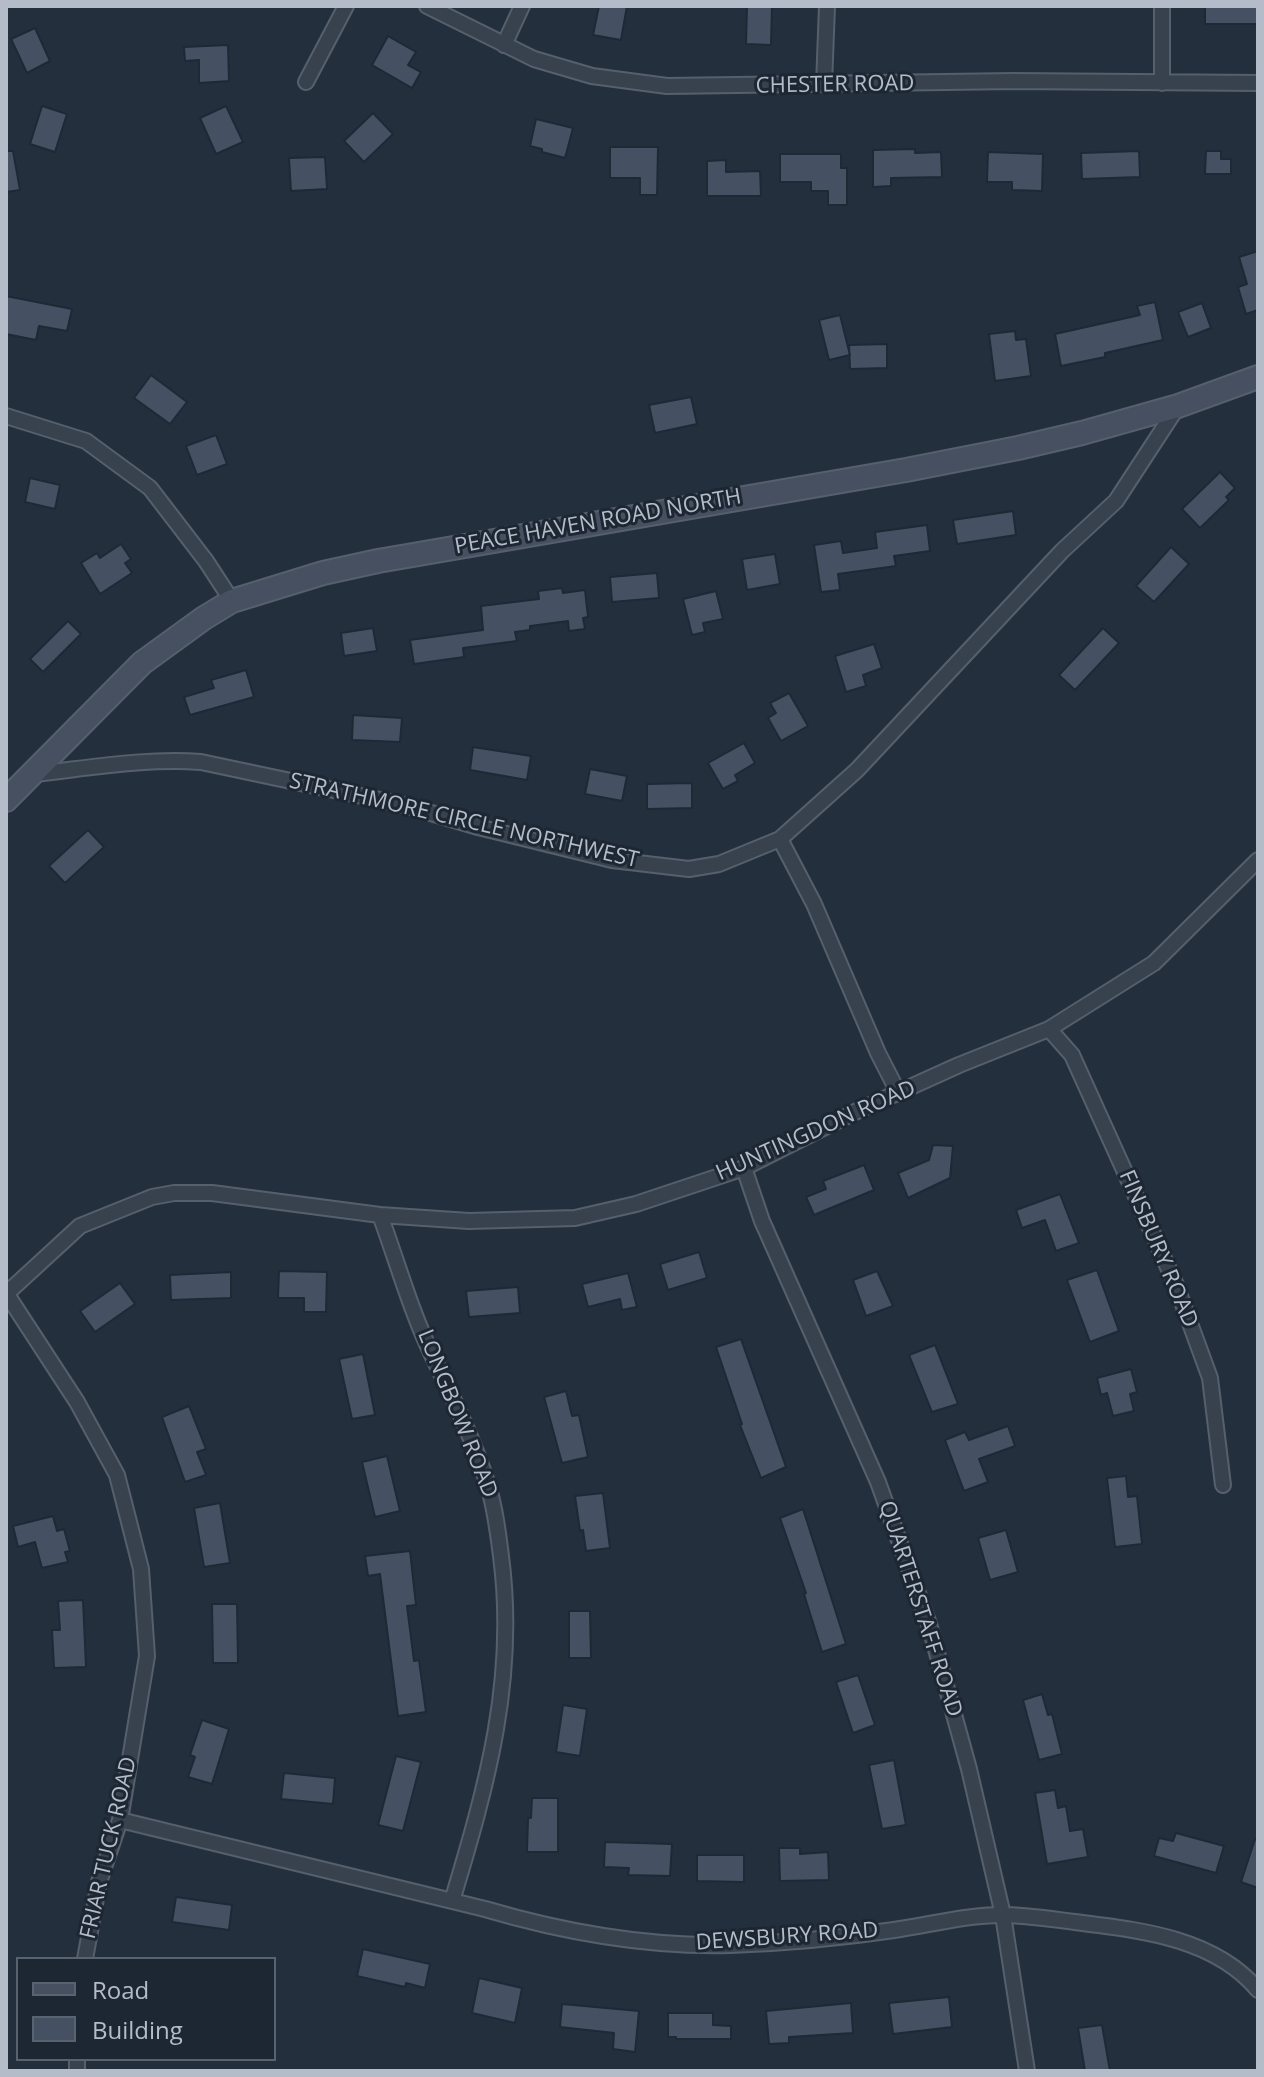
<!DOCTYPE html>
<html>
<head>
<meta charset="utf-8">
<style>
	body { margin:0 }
	#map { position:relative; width:1264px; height:2077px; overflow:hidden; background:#242f3e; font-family:"Open Sans",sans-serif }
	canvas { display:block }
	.frame { position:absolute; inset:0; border:8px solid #b4bcc9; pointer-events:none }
	.legend { position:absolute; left:16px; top:1957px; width:260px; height:104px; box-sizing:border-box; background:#1d2633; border:2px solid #59626f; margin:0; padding:10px 14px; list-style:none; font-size:24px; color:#b4bcc9 }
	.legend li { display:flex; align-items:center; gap:16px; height:40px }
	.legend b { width:40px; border:2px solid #59626f }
</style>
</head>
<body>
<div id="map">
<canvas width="1264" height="2077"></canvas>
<div class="frame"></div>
<ul class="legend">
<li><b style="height:10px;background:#465061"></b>Road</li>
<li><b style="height:22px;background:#455162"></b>Building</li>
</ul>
</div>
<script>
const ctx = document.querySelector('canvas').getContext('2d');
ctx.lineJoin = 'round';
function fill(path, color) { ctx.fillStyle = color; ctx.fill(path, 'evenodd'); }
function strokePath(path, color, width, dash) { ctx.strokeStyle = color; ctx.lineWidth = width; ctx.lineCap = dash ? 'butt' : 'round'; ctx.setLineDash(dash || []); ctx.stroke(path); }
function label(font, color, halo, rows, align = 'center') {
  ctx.font = font + ' "Open Sans",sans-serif'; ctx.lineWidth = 6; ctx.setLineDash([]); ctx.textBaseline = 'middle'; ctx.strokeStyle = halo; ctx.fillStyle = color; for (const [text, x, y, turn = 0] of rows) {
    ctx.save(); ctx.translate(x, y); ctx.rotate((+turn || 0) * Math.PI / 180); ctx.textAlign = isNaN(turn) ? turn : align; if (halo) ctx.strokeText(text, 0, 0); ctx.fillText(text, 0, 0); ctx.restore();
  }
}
const building = new Path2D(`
	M599 6H627L621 40 593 35Z
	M747 6H772L771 45 746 44Z
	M1205 6H1258V24H1205Z
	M35 28 50 61 27 73 11 39Z
	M388 36 416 52 408 65 421 72 412 88 372 65Z
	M228 45 229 81 199 83V60L185 61 184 47Z
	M42 106 67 114 55 152 30 144Z
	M226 106 243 142 216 154 200 118Z
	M373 113 393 134 364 162 344 141Z
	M536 119 573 128 565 158 542 152V149L530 146Z
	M610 147H658L657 195H640V178H610Z
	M915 149V153L941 152 942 177 891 178V186L873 187V150Z
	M6 151H13L20 190 6 192Z
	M1139 151 1140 177 1082 179 1081 153Z
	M1206 151H1221V159H1231V174H1205Z
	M988 152 1043 154 1042 191 1012 190V182H987Z
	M780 154H841V168H847V205H828V191H811V182H780Z
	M325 157 327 189 291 191 289 158Z
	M726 160V172L760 171 761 196H707V161Z
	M1258 251V310L1246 314 1238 287 1247 284 1239 257Z
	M6 296 72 309 67 331 39 326 36 340 6 334Z
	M1155 302 1163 340 1105 353V357L1061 366 1055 334 1140 315 1137 306Z
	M1202 303 1211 328 1188 337 1178 312Z
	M840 315 850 355 829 360 819 320Z
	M1015 331 1016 340 1026 339 1031 376 995 381 989 334Z
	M887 344V368L850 369 849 345Z
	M151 375 187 402 170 424 134 398Z
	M691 397 697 424 655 433 649 405Z
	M216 435 227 464 197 475 186 446Z
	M1220 472 1235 488 1226 497 1229 500 1200 528 1182 509Z
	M30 478 60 485 55 509 25 502Z
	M1013 511 1016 535 957 544 953 520Z
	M927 525 930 551 894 556 896 566 838 574 840 590 821 592 814 545 841 541 843 553 877 548 875 532Z
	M121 544 131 559 125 563 132 573 100 594 81 563 97 553 100 558Z
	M1171 547 1189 564 1154 602 1136 586Z
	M775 554 780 584 747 590 742 559Z
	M657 573 659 598 612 602 610 577Z
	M562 588 563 593 585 590 588 617 583 618 585 629 569 631 568 621 530 626V630L515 632 517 641 463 648 464 657 414 664 410 640 483 630 481 606 539 599 538 591Z
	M716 591 723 619 703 623 705 632 692 635 683 599Z
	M68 621 81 634 43 672 30 659Z
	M373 628 377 651 344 656 341 633Z
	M1103 628 1119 643 1075 690 1059 675Z
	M874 644 882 668 863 675 866 686 846 692 835 656Z
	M246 670 254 697 190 715 184 697 214 688 211 680Z
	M789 693 808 726 781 741 768 718 776 713 770 703Z
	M353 715 402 718 400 742 352 740Z
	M744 743 755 763 735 775 738 781 723 789 708 763Z
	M473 747 531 756 527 780 470 770Z
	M590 769 627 776 622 801 585 794Z
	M692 783V808L647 809V784Z
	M88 830 104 847 65 883 49 866Z
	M933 1145 953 1146 950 1178 908 1198 898 1173 929 1160Z
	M864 1165 874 1190 814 1215 806 1197 826 1189 823 1181Z
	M1060 1194 1079 1243 1056 1251 1045 1220 1022 1228 1016 1210Z
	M699 1252 707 1278 668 1290 660 1264Z
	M1097 1270 1119 1331 1090 1342 1067 1280Z
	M279 1271 327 1272 326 1312H304V1298H278Z
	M877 1271 893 1306 866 1316 853 1280Z
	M231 1272V1298L171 1300 170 1275Z
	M628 1273 637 1307 622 1310 620 1299 588 1307 582 1284Z
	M120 1283 135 1304 95 1332 80 1311Z
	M518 1287 520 1313 469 1317 466 1291Z
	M741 1339 786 1467 761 1478 740 1425 742 1424 716 1347Z
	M935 1345 958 1404 932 1412 909 1355Z
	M363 1354 375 1415 352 1419 339 1359Z
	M1131 1369 1137 1392 1130 1394 1134 1411 1113 1416 1107 1393 1101 1395 1097 1378Z
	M566 1391 572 1416 579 1415 588 1457 562 1463 544 1397Z
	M189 1406 206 1449 197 1452 206 1475 185 1482 162 1417Z
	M1008 1426 1015 1446 979 1459 988 1482 964 1491 945 1440 965 1432 969 1440Z
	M387 1456 400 1511 375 1517 362 1462Z
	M1126 1476 1128 1497 1137 1496 1142 1544 1115 1547 1107 1478Z
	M603 1493 610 1548 586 1551 583 1530 580 1531 575 1496Z
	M220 1503 230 1563 204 1567 194 1508Z
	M803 1509 846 1644 822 1652 804 1594 806 1593 780 1518Z
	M53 1516 57 1531 64 1529 70 1551 65 1552 68 1562 42 1568 35 1542 18 1547 13 1526Z
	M1006 1530 1018 1572 990 1580 978 1538Z
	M410 1551 416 1605 407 1606 414 1661 419 1660 426 1712 398 1716 380 1574 368 1576 365 1556Z
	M83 1600 86 1667 54 1668 52 1630H60L58 1601Z
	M212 1604H237L238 1663H213Z
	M569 1611H590L591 1658H569Z
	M858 1675 875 1725 853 1733 836 1682Z
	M1042 1694 1048 1715 1052 1714 1062 1754 1039 1760 1023 1700Z
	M563 1705 587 1709 580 1756 556 1752Z
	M202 1720 229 1729 212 1784 188 1777 195 1757 190 1755Z
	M396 1756 421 1762 403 1831 378 1825Z
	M894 1760 906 1825 882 1829 869 1765Z
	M284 1773 335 1778 333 1804 281 1799Z
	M1055 1790 1058 1808 1066 1806 1070 1831 1083 1829 1088 1857 1047 1864 1035 1793Z
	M532 1798H558V1852H527L528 1818H531Z
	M1176 1833 1224 1846 1216 1873 1154 1856 1159 1838 1173 1841Z
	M1255 1839 1258 1840V1888L1241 1882Z
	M605 1842 672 1844 670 1876 628 1875 629 1868 604 1867Z
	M779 1848H800V1854L828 1852 829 1880 780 1881Z
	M697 1855H744V1882L697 1881Z
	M176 1897 232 1905 229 1930 172 1922Z
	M363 1949 430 1964 425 1988 406 1983 405 1987 357 1976Z
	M479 1978 522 1988 515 2023 472 2013Z
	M949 1997 952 2027 893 2034 889 2003Z
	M851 2003 853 2033 789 2037V2043L769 2044 766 2011Z
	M562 2004 639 2011 635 2052 613 2049 614 2033 560 2027Z
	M668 2013H713V2025L731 2026V2039H676V2037H668Z
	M1102 2025 1110 2071H1085L1078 2028Z`);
const minor = new Path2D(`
	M427 6 534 59 592 76 667 86 1014 81 1258 83
	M1162 6V83
	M504 45 522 6
	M306 82 346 6
	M824 85 827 6
	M6 416 86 441 150 488 206 561 232 601
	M34 774C90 768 145 758 201 762L404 805 478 827 612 860 689 869 719 864 780 839 857 770 1062 551 1116 501 1178 406
	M780 839 814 904 878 1053 899 1094
	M1049 1029 1072 1055 1176 1285 1210 1378 1223 1485
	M744 1168 762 1221 878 1482 929 1624 969 1769 1003 1915 1027 2071
	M380 1215C397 1261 411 1312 433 1357 453 1398 474 1441 488 1485 495 1508 498 1532 501 1556 517 1679 487 1785 452 1901
	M6 1293 77 1402 117 1475 141 1569 147 1656 120 1820 99 1882 85 1959
	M6 1294 80 1226 152 1197 174 1193H212L380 1215 469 1221 575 1218 636 1204 744 1168 855 1112 959 1065 1049 1029 1154 963 1258 860
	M120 1820 485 1909C563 1932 648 1947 730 1945 784 1943 840 1938 894 1930 929 1925 966 1915 1002 1915 1026 1915 1050 1919 1075 1922 1138 1930 1214 1937 1258 1990
	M77 2071V2059`);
const secondary = new Path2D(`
	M6 800 142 663 204 618 232 601 323 573 378 561 906 470 1018 448 1082 433 1178 406 1258 377`);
const streetNames = [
	["CHESTER ROAD",835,85,-1],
	["PEACE HAVEN ROAD NORTH",598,522,-10],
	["STRATHMORE CIRCLE NORTHWEST",464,821,13],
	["HUNTINGDON ROAD",816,1131,-24],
	["FINSBURY ROAD",1158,1249,67],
	["LONGBOW ROAD",457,1414,68],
	["QUARTERSTAFF ROAD",920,1609,72],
	["FRIAR TUCK ROAD",109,1848,-77],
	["DEWSBURY ROAD",787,1937,-4]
];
fill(building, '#455162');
strokePath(building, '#1f2835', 2);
strokePath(minor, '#565f6c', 18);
strokePath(secondary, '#565f6c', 26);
strokePath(minor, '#38414e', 14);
strokePath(secondary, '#465061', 22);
label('22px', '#b4bcc9', '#1d2633', streetNames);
</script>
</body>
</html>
